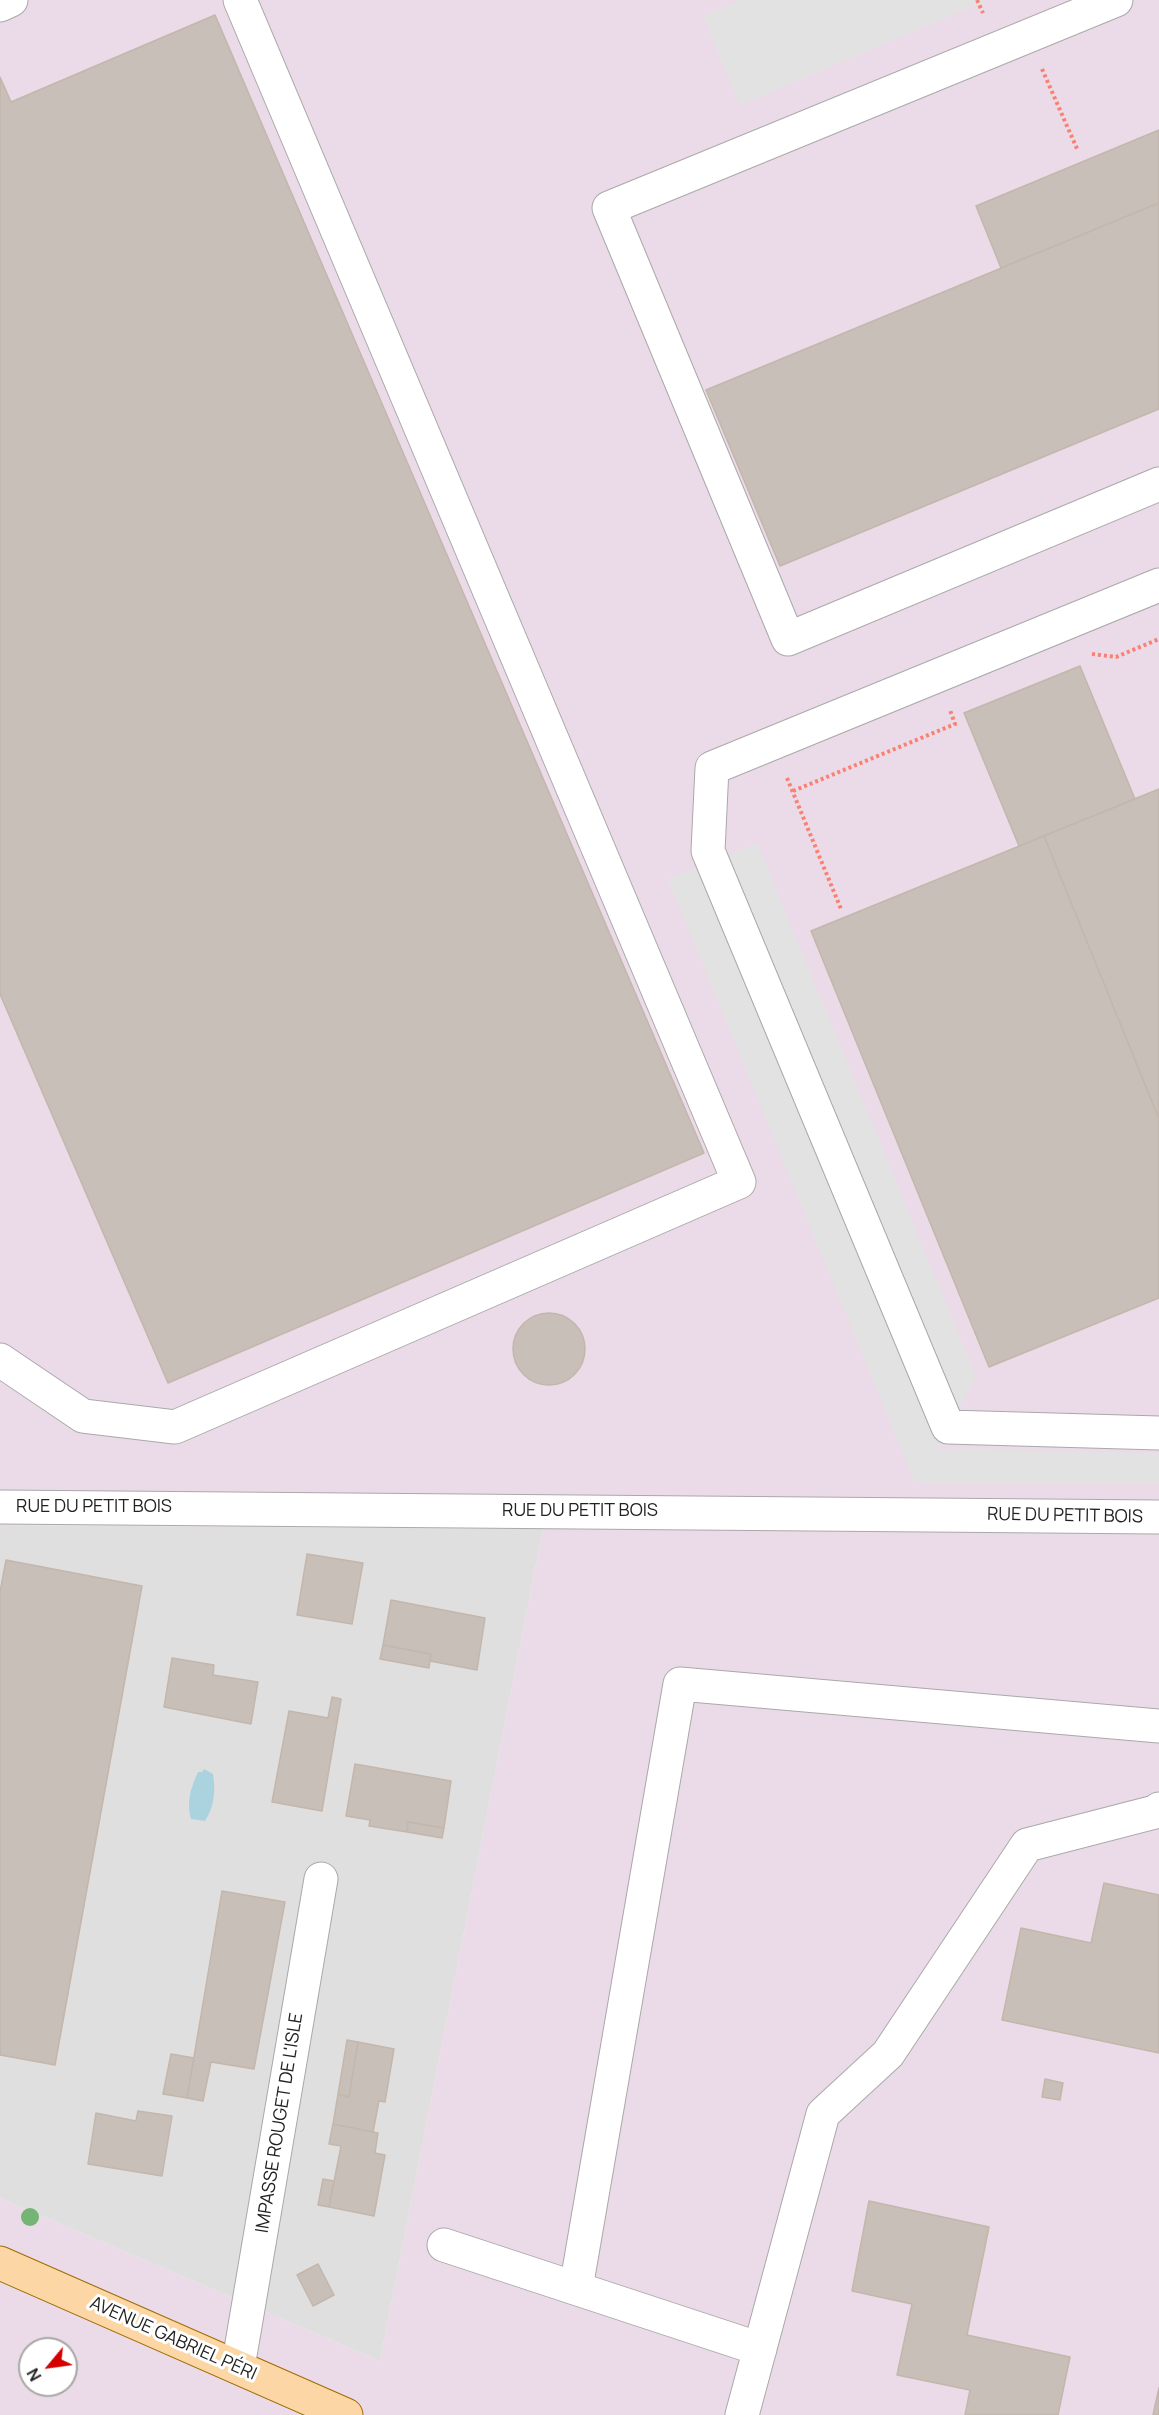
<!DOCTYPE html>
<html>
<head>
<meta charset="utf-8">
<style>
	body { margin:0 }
	#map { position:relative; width:1159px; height:2415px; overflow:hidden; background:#f2efe9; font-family:Manrope,sans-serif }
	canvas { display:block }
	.north { position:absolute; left:18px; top:2337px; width:60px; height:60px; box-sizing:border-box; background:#fff; border:2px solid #a7a7a7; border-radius:50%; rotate:241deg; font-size:16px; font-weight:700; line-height:24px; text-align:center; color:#222 }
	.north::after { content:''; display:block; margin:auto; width:21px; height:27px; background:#d40000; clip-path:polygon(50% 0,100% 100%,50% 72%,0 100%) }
</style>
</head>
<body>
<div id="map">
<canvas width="1159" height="2415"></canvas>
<div class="north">N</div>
</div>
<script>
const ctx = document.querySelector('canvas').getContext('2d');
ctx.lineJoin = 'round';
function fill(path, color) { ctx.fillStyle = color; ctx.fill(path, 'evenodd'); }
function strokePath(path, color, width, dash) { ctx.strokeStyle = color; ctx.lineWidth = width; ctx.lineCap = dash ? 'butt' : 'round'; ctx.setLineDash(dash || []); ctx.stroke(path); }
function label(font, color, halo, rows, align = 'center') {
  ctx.font = font + ' Manrope,sans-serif'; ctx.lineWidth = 6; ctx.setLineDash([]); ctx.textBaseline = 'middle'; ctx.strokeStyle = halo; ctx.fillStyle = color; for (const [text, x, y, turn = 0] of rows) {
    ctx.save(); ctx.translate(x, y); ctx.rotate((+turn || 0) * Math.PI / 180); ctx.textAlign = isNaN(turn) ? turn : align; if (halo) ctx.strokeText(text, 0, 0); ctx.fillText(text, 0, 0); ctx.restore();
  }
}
const residential = new Path2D(`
	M0 1525 543 1529 380 2361 0 2198Z`);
const industrial = new Path2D(`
	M0 0H1159V2415H0V2198L380 2361 543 1529 0 1525ZM30 2349H66V2385H30Z`);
const parking = new Path2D(`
	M741 0H988L740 105 703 16Z
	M757 843 976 1377 938 1449 1159 1453V1483H915L668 879Z`);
const water = new Path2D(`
	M204 1769 213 1774C216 1791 214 1807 205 1821L191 1819C186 1802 191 1787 198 1772H202Z`);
const building = new Path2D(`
	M215 15 704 1153 168 1383 0 994V77L11 102Z
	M1159 130V203L1001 268 976 206Z
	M1159 203V409L780 566 706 390Z
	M1080 666 1135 799 1019 846 964 713Z
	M1159 789V1119L1044 836Z
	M1044 836 1159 1119V1298L989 1367 811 931Z
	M513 1349a36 36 0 1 1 72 0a36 36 0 1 1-72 0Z
	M307 1554 363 1563 352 1624 297 1615Z
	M6 1560 142 1586 55 2065 0 2055V1592Z
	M391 1600 485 1618 477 1670 430 1661 431 1654 383 1645Z
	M383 1645 431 1654 429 1668 380 1659Z
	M172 1658 214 1665 213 1675 258 1682 251 1724 164 1707Z
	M332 1697 341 1699 322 1811 272 1802 289 1711 328 1718Z
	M355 1764 451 1781 444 1828 408 1822 407 1832 369 1826 370 1820 346 1816Z
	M408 1822 444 1828 442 1838 407 1832Z
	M1104 1883 1159 1895V2053L1002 2020 1021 1928 1091 1943Z
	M222 1891 285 1902 254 2069 211 2062 203 2101 187 2098Z
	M347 2040 358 2042 349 2097 338 2094Z
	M358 2042 394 2049 385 2102 379 2101 373 2132 333 2124 338 2094 349 2097Z
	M171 2054 194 2058 187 2098 163 2094Z
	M1045 2079 1063 2083 1060 2100 1042 2097Z
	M138 2111 172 2116 162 2176 88 2164 96 2113 136 2121Z
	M333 2124 378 2133 375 2153 385 2155 374 2216 329 2207 341 2146 329 2144Z
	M323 2179 334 2181 329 2207 318 2205Z
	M869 2201 989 2227 967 2335 1070 2357 1058 2415H965L970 2390 897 2375 912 2304 852 2291Z
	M318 2264 334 2295 313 2306 297 2275Z
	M1159 2388V2415H1153Z`);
const path = new Path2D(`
	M977 0 983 13
	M1042 69 1078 151
	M1092 654 1116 657 1159 639
	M787 778 841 909
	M793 791 955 724 950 710`);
const minor = new Path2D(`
	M1116 0 609 208 788 639 1159 484
	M0 5 11 0
	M1159 585 712 768 708 851 948 1427 1159 1433
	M0 1360 83 1416 175 1427 739 1182 240 0
	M0 1507 1159 1517
	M444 2245 760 2349
	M576 2288 680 1684 1159 1726
	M238 2367 321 1879
	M742 2415 823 2114 888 2054 1027 1845 1155 1812 1159 1809`);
const major = new Path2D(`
	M0 2263 346 2415`);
const trees = [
	[30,2217]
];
const streetNames = [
	["RUE DU PETIT BOIS",94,1507],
	["RUE DU PETIT BOIS",580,1511],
	["RUE DU PETIT BOIS",1065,1516,1],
	["IMPASSE ROUGET DE L'ISLE",280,2123,-81],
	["AVENUE GABRIEL PÉRI",173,2339,24]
];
fill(residential, '#e0dfdf');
fill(industrial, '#ebdbe8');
fill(parking, '#e2e2e2');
fill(water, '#aad3df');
fill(building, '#c7bfb8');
strokePath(building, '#c4b6ab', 1.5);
strokePath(minor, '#a9a9a9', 35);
strokePath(major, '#a06b00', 35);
strokePath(path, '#fa8072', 4, [3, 3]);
strokePath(minor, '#fff', 33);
strokePath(major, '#fcd6a4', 33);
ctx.fillStyle = '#74b475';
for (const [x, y] of trees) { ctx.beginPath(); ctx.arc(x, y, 9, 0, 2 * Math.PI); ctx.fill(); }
label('18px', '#222', '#fff', streetNames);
</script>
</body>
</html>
